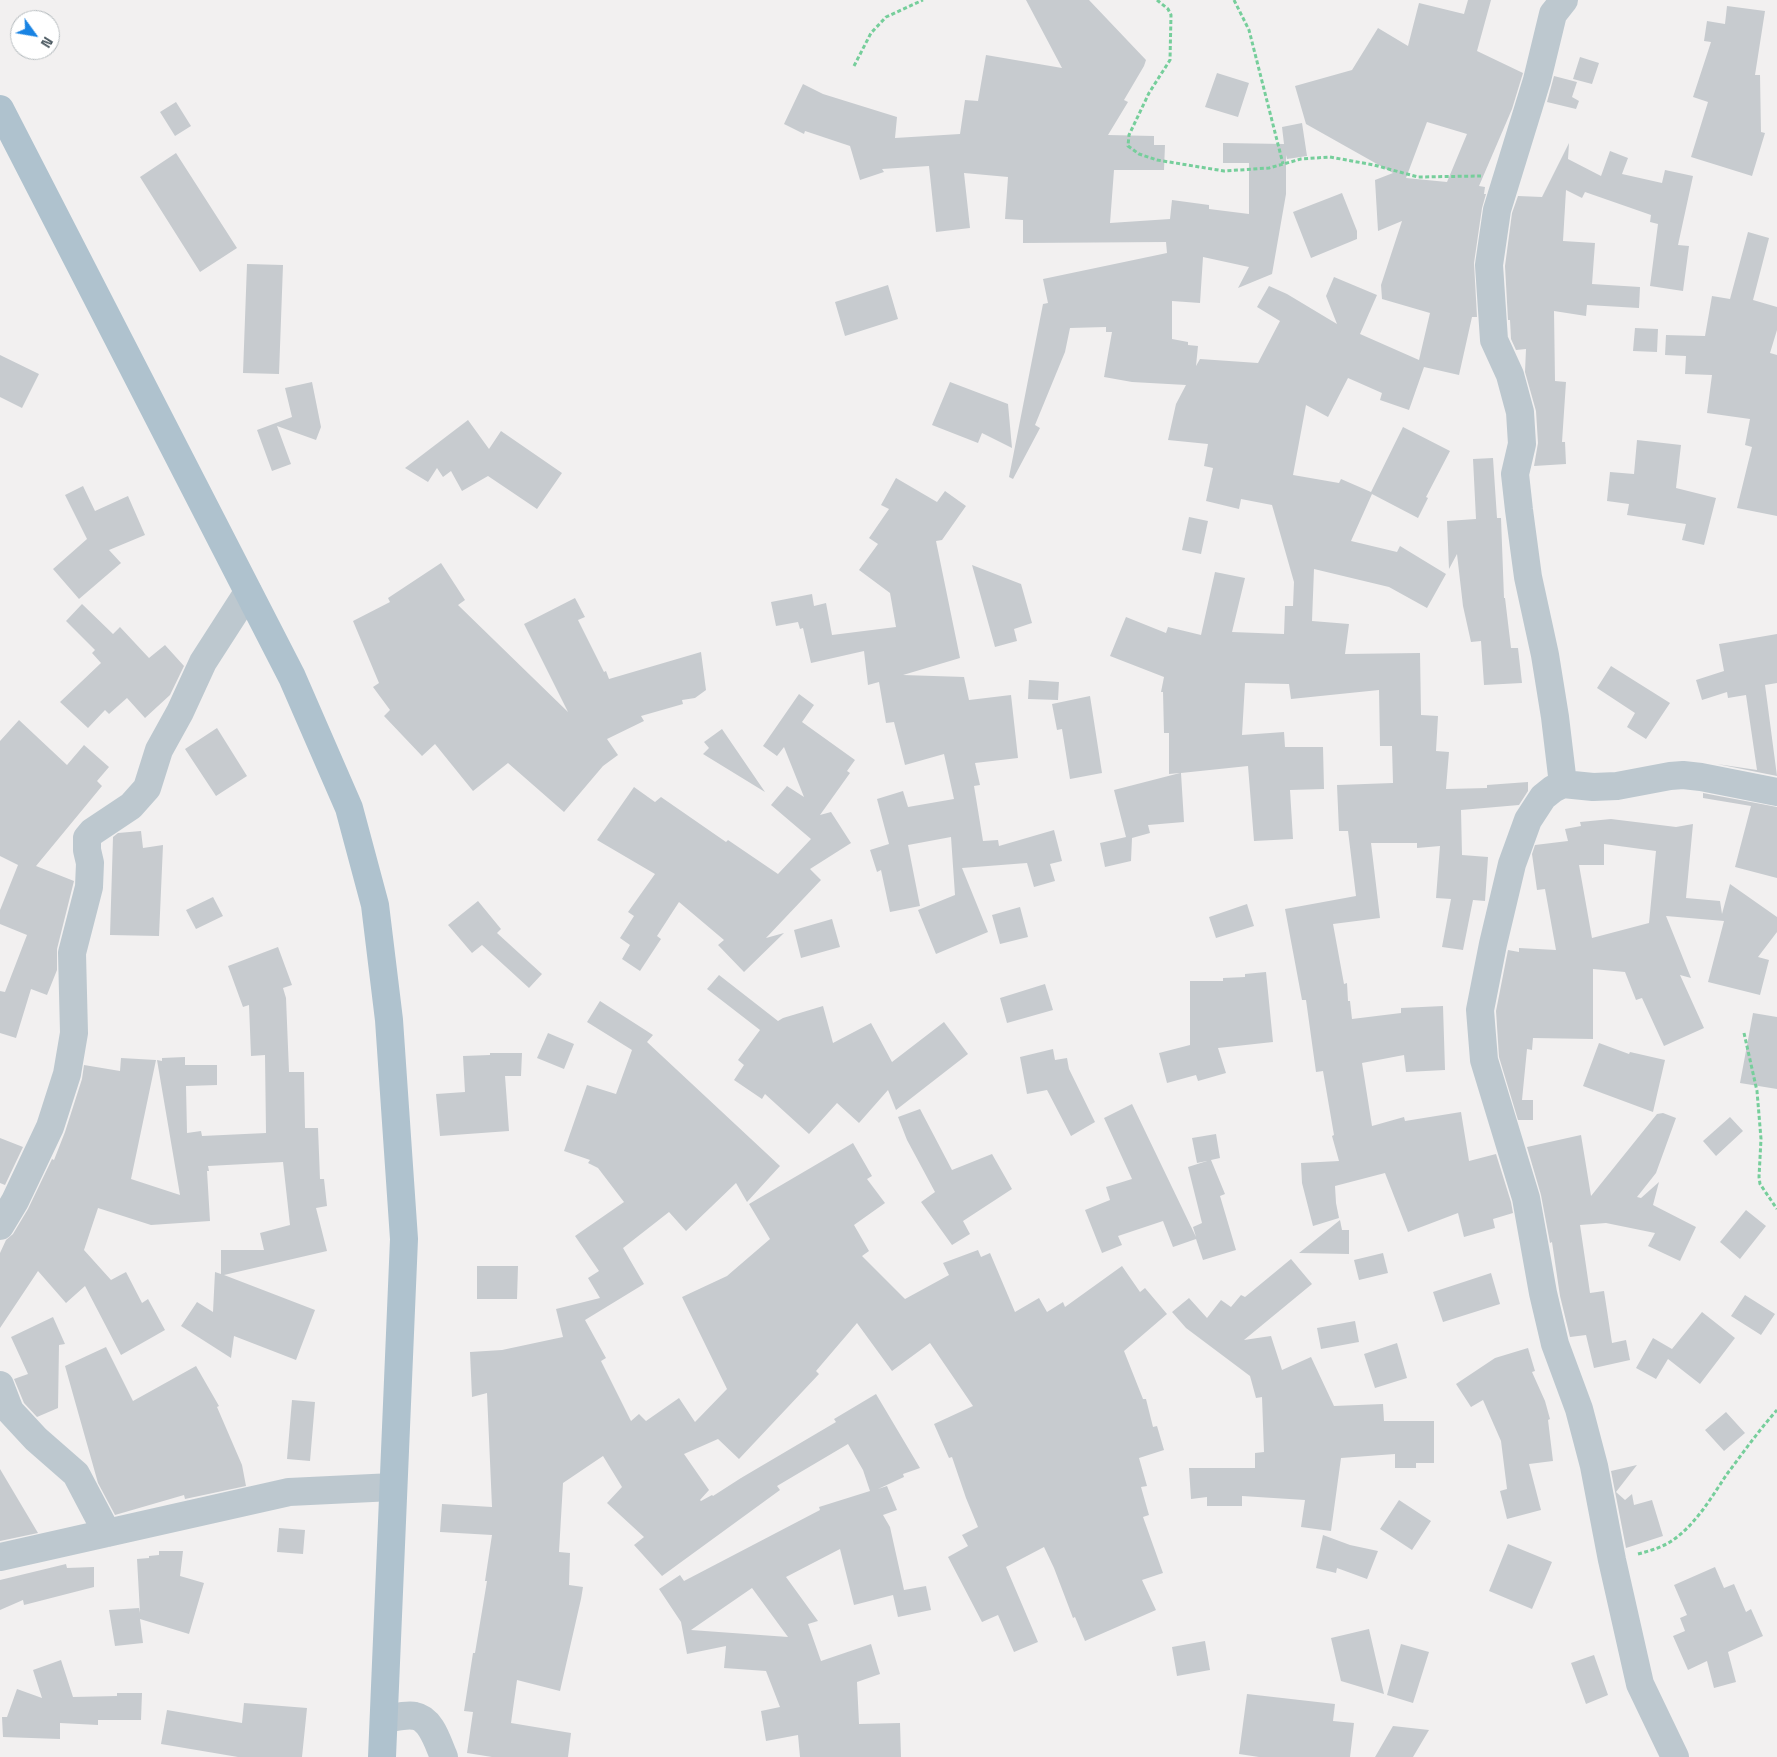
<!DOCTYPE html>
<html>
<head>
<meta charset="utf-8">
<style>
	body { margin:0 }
	#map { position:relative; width:1777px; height:1757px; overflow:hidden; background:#f2f0f0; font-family:"Space Grotesk",sans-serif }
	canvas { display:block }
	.north { position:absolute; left:10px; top:10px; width:50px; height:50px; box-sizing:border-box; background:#fff; border:1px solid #b5bbbe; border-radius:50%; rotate:122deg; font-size:14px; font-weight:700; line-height:20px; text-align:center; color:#47555d }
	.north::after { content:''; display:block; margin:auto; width:18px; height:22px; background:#1883e3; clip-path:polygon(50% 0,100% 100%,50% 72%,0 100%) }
</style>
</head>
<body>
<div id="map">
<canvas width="1777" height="1757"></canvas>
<div class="north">N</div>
</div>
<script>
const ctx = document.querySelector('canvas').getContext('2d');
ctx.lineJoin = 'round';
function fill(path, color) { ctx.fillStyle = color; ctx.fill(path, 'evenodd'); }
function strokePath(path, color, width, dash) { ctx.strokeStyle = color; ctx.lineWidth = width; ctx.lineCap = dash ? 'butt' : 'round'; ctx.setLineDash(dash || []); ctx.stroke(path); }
const building = new Path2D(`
	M1026 0H1089L1146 60 1144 66 1124 100 1128 102 1108 135 1154 136V145H1165L1164 170H1114L1110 223 1170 219 1172 200 1209 205V209L1249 214V163H1223V143L1284 144 1282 127 1302 123 1307 156 1287 159 1286 155V194L1272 274 1238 288 1249 267 1203 257 1200 303 1172 301V339L1188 342V345L1198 346 1196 366 1200 359 1258 363 1280 321 1257 307 1269 286 1287 294 1337 324 1326 296 1334 277 1377 295 1360 334 1419 360 1430 313 1382 299 1381 285 1402 221 1378 231 1375 180 1393 173 1306 124 1295 86 1352 70 1378 28 1408 46 1419 3 1464 14 1468 0H1491L1477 51 1523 73 1512 109 1479 186 1485 187 1484 194H1486L1482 208 1474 263 1477 317H1472L1459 375 1424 367 1409 410 1380 400 1382 393 1348 378 1328 417 1306 405 1293 475 1339 483 1341 479 1371 492 1403 427 1450 451 1426 497 1428 498 1418 518 1372 494 1351 541 1397 552 1400 546 1446 574 1427 608 1389 587 1314 569 1312 621 1349 624 1345 654 1420 653 1421 715 1438 716 1436 751 1449 752 1446 789 1487 788V785L1528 782V791L1519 805 1461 810 1462 855 1488 857 1485 901 1473 900 1463 950 1442 947 1451 899 1436 898 1440 846 1417 848V843H1371L1380 918 1333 924 1344 984 1347 983 1348 1001H1350L1352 1019 1401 1013V1008L1443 1006 1445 1070 1406 1072 1404 1055 1362 1063 1372 1126 1404 1117 1405 1121 1461 1112 1469 1161 1496 1154 1511 1202 1513 1213 1493 1219 1495 1228 1464 1237 1458 1213 1408 1232 1385 1173 1335 1186 1336 1203 1339 1218 1313 1226 1302 1183 1301 1163 1339 1161 1332 1136 1334 1135 1323 1071 1316 1072 1306 1000H1302L1285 909 1356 896 1348 831H1339L1337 785 1393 783 1392 746H1380L1379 690 1291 699 1289 684 1245 683 1242 735 1284 732 1285 747H1323L1324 789 1290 790 1293 839 1254 841 1248 766 1181 773 1184 822 1148 825 1150 833 1132 838 1131 861 1105 867 1100 843 1126 837 1114 790 1180 773 1169 774V733H1164L1163 692H1161L1164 677 1110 656 1126 617 1166 633 1168 627 1201 635 1215 572 1245 578 1232 632 1284 634 1285 606H1293L1294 582 1272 505 1241 499 1239 509 1206 501 1213 468 1204 466 1208 444 1168 440 1176 404 1186 385 1132 382 1104 377 1112 332H1106V327L1070 328 1065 352 1035 425 1040 428 1013 479 1009 477 1043 304 1048 303 1043 279 1167 253 1166 242 1023 243V220L1005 219 1008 177 964 173 970 228 936 232 929 166 882 169 884 172 860 180 850 146 805 131 804 134 784 124 803 84 823 94 897 117 895 138 960 134 965 100 978 101 986 55 1062 68ZM1427 122 1467 134 1447 182 1406 178Z
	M1727 6 1765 11 1755 75H1760L1761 132 1765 133 1752 176 1691 157 1708 102 1693 97 1711 42 1704 41 1707 21 1725 24Z
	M1580 57 1599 63 1592 84 1573 79Z
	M1217 73 1249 83 1238 117 1205 107Z
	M1554 76 1577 82 1572 97 1579 101 1576 109 1547 102Z
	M176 102 191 126 175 136 160 112Z
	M1569 143 1568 159 1601 176 1610 151 1628 158 1622 174 1662 183 1665 170 1693 176 1678 245 1689 246 1683 291 1650 286 1658 224 1650 222 1651 215 1585 192 1582 198 1566 190 1563 241 1595 243 1592 284 1640 287 1639 308 1587 305 1586 316 1554 311 1555 381 1566 382 1562 442H1565L1566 464 1534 466 1538 443 1536 411 1525 372 1526 349 1516 350 1511 339 1510 320H1508L1505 266 1512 213 1518 196 1542 197Z
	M176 153 237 248 200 272 140 177Z
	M1342 193 1357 231V239L1311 258 1293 212Z
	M1748 232 1769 238 1753 300 1777 307V330L1770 353 1777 355V516L1737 508 1752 447 1745 445 1750 419 1707 413 1712 375 1685 374 1686 356 1665 355 1666 335 1705 336 1712 296 1730 299Z
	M247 264 283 265 279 374 243 373Z
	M888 285 898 319 845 336 835 302Z
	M1635 328 1658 329 1657 352 1633 351Z
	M0 355 39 374 22 408 0 397Z
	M312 382 321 427 316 440 277 426 291 464 272 471 257 430 292 417 285 388Z
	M950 382 1008 404 1012 448 982 433 978 443 932 425Z
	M468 420 489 449 501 431 562 473 537 509 488 476 462 491 451 471 443 477 437 468 428 482 405 468Z
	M1637 440 1681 445 1676 488 1716 498 1704 545 1682 540 1686 524 1627 515 1629 504 1607 501 1610 472 1634 474Z
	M1493 458 1497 518H1501L1504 598H1505L1511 648H1518L1522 683 1484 685 1481 641 1471 642 1463 606 1457 554 1449 569 1447 521 1476 519 1473 459Z
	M896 478 937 502 945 491 966 506 942 540 936 541 960 658 903 675 964 677 969 700 1011 695 1018 758 975 763 980 785 974 786 983 841 998 840 999 846 1054 830 1062 861 1050 864 1055 881 1034 887 1027 863 962 868 988 932 936 954 918 910 955 895 951 837 908 845 920 906 890 912 881 870 877 872 870 850 889 844 877 799 903 791 908 807 954 799 944 754 905 765 894 722 886 723 879 682 868 685 864 651 811 663 803 628 800 629 798 622 776 626 771 602 812 594 814 606 826 603 832 635 896 627 890 593 859 570 878 544 869 538 889 509 881 505Z
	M83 486 95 511 128 496 145 535 109 550 121 563 79 599 53 569 87 539 65 495Z
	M1189 517 1208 521 1201 554 1182 550Z
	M441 563 465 600 458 605 568 712 524 624 575 598 585 617 578 620 604 672 606 671 609 679 701 652 706 690 695 698 682 700 683 704 641 716 644 721 607 739 618 755 603 766 564 812 508 763 473 791 435 744 422 756 384 716 390 710 373 687 379 683 353 621 390 602 388 598Z
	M972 565 1021 584 1032 623 1014 629 1017 641 995 647Z
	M82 604 113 634 120 627 149 658 165 645 184 666 170 695 145 718 127 698 109 714 105 710 88 728 60 702 101 663 92 653 95 650 66 621Z
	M1777 634V683L1765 685 1777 776 1717 764 1757 770 1746 695 1728 698 1727 692 1702 700 1696 680 1724 671 1719 644Z
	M1611 666 1670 703 1646 739 1627 727 1635 713 1597 688Z
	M1029 680 1059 682 1058 700 1028 699Z
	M799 694 814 705 802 722 855 760 847 771 850 773 820 815 831 812 851 843 810 869 821 880 766 938 784 933 744 972 718 945 724 940 679 902 657 936 661 939 640 971 622 959 630 945 620 938 634 916 628 912 655 874 597 840 634 787 655 802 661 797 726 842 728 840 778 874 811 839 771 805 787 786 804 797 784 747 777 756 763 746Z
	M1090 696 1102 773 1070 779 1062 729 1057 730 1052 704Z
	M19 720 67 765 84 745 109 767 97 781 102 786 36 866 74 881 57 949V970L47 995 31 989 16 1038 0 1033V991L5 992 27 935 0 924V910L18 865 0 856V741Z
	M217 728 247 776 216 796 185 749Z
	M722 729 765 792 703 754 709 748 704 742Z
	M1703 793 1777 807V878L1735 867 1751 806 1703 798Z
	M1611 819 1676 827 1693 824 1686 898 1720 901 1722 914 1730 884 1777 917V932L1758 957 1769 960 1760 995 1708 982 1724 921 1666 916 1691 978 1680 975 1704 1028 1664 1046 1642 998 1636 1000 1625 972 1593 969V1039L1533 1038 1532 1050 1527 1049 1522 1100H1533V1120H1518L1499 1057 1496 1011 1508 950 1519 952V948L1556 950 1545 889 1537 890 1532 854 1535 845 1568 841 1565 829 1581 826 1580 822ZM1604 844 1656 851 1649 923 1592 938 1579 865H1604Z
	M141 831 143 848 163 845 159 936 110 935 113 837 118 833Z
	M213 897 223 916 196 929 186 910Z
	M478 901 501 929 497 933 542 974 529 988 482 945 472 953 448 925Z
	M1247 904 1254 926 1216 938 1209 917Z
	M1020 907 1028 937 1000 944 992 915Z
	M832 919 840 947 801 958 794 930Z
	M278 947 292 985 283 988 286 998 289 1072H304L305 1128H318L320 1179H324L327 1206 316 1208 327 1251 224 1275 315 1310 296 1360 234 1336 231 1358 181 1326 197 1302 213 1312 215 1272 221 1274V1250H264L260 1233 290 1225 283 1162 208 1166 209 1171H207L210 1221 151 1225 98 1208 84 1250 111 1280 126 1272 142 1303 148 1299 165 1330 121 1355 85 1286 66 1303 38 1271 0 1328V1253L6 1240 13 1234 28 1209 52 1159 54 1160 65 1132 82 1079 84 1065 120 1071 121 1058 156 1060 131 1179 180 1195 157 1060 162 1061V1058L185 1057V1065H217V1085L186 1086 187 1133 201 1131 202 1136 266 1133 265 1055 251 1056 249 1005 243 1007 228 966Z
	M1266 972 1273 1042 1218 1048 1226 1073 1198 1081 1196 1075 1167 1083 1159 1053 1190 1045V981H1223V978L1245 977V974Z
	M719 975 778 1021 783 1018 823 1006 833 1043 871 1023 892 1062 944 1022 968 1054 896 1110 888 1090 859 1123 837 1103 809 1134 765 1094 762 1099 734 1080 744 1065 738 1060 760 1030 707 989Z
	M1045 984 1053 1010 1007 1023 1000 998Z
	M600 1001 653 1035 647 1042 780 1166 747 1202 736 1183 686 1231 669 1212 623 1248 644 1284 585 1320 606 1358 601 1361 631 1421 639 1414 646 1421 679 1398 695 1422 727 1389 682 1297 727 1276 770 1239 749 1204 853 1143 872 1176 867 1179 885 1203 854 1225 869 1251 862 1256 905 1299 949 1275 943 1263 978 1250 981 1257 990 1253 1015 1312 1039 1298 1047 1312 1063 1302 1065 1307 1122 1266 1140 1292 1145 1288 1167 1314 1124 1351 1143 1399H1146L1153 1427 1157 1426 1164 1450 1139 1458 1147 1486 1141 1487 1149 1515 1143 1517 1163 1573 1142 1580 1156 1610 1085 1641 1075 1617 1073 1618 1054 1568 1044 1547 1006 1567 1038 1642 1014 1652 998 1615 982 1622 948 1557 968 1546 962 1535 978 1527 966 1498 952 1457 949 1458 934 1424 973 1406 930 1343 892 1371 857 1323 816 1371 819 1374 739 1459 718 1439 684 1454 709 1490 700 1500 701 1501 712 1495 713 1496 741 1478 836 1422 834 1419 876 1394 920 1468 903 1474 904 1477 878 1489 887 1486 897 1510 883 1515 890 1527 904 1590 926 1586 931 1610 898 1617 893 1595 854 1605 840 1549 786 1577 818 1621 808 1624 821 1661 871 1644 880 1674 857 1682 859 1724 900 1723 901 1757H800L798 1735 766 1741 761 1711 780 1707 766 1671 724 1668 726 1646 687 1654 681 1622 659 1589 680 1575 684 1581 820 1510 819 1507 870 1491 863 1470 848 1444 777 1486 780 1490 662 1576 634 1545 644 1537 607 1503 622 1487 603 1456 563 1483 559 1552 570 1553 569 1585 583 1587 581 1599 560 1691 517 1680 511 1723 571 1733 568 1757H492L467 1753 473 1712 464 1711 473 1653H475L487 1581H485L492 1535 440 1532 442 1504 492 1507 487 1393 472 1397 470 1352 502 1350 563 1337 556 1309 600 1298 588 1278 599 1271 575 1236 624 1202 598 1168 588 1163 590 1160 564 1151 587 1085 616 1094 632 1050 587 1022ZM752 1588 788 1637 691 1630Z
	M1753 1013 1777 1017V1089L1740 1083Z
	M548 1033 574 1044 564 1069 537 1058Z
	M1599 1043 1629 1054 1630 1052 1665 1060 1653 1112 1583 1086Z
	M1053 1049 1055 1060 1067 1058 1069 1069 1095 1122 1071 1136 1047 1090 1027 1094 1020 1057Z
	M490 1053H522L521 1076H505L509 1131 440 1136 436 1094 465 1092 463 1056 490 1055Z
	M1132 1104 1196 1237 1193 1227 1202 1223 1188 1167 1207 1161 1197 1163 1192 1138 1216 1134 1220 1158 1211 1160 1225 1194 1220 1196 1236 1250 1203 1260 1196 1239 1173 1247 1163 1221 1118 1236 1122 1245 1102 1253 1085 1210 1110 1200 1106 1187 1132 1179 1104 1118Z
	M920 1109 952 1170 992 1154 1012 1189 963 1221 970 1234 952 1245 921 1202 935 1192 907 1140 898 1117Z
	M1663 1113 1676 1118 1656 1173 1637 1197 1641 1198 1659 1182 1653 1205 1696 1227 1680 1261 1648 1246 1655 1233 1606 1223 1580 1225 1590 1293 1604 1291 1612 1343 1626 1340 1630 1360 1594 1368 1586 1335 1570 1337 1560 1296 1552 1242 1550 1243 1541 1195 1527 1147 1581 1135 1591 1196 1657 1114Z
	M1730 1117 1743 1131 1716 1156 1703 1141Z
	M0 1138 23 1147 5 1185 0 1183Z
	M1746 1210 1766 1226 1740 1259 1720 1242Z
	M1340 1220 1342 1230H1349V1254L1299 1253Z
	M1383 1253 1388 1273 1359 1280 1354 1260Z
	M1291 1259 1312 1284 1244 1340 1271 1336 1282 1370 1311 1357 1334 1406 1383 1404 1384 1421H1434V1463H1416V1468H1395V1454L1341 1458 1331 1531 1301 1527 1305 1500 1242 1496V1506H1207V1497L1191 1499 1189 1468H1255V1453L1264 1452 1262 1397 1256 1398 1250 1376 1186 1328 1172 1312 1189 1298 1207 1318 1221 1300 1231 1307 1241 1295 1245 1297Z
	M477 1266H518L517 1299H477Z
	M1491 1273 1500 1304 1443 1322 1433 1292Z
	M1745 1295 1775 1314 1761 1335 1731 1316Z
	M1702 1312 1735 1338 1700 1384 1668 1359 1656 1379 1636 1368 1653 1338 1672 1349Z
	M53 1317 65 1344 59 1345 58 1408 37 1417 24 1403 14 1379 28 1374 11 1337Z
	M1355 1321 1359 1342 1321 1349 1317 1328Z
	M1397 1343 1407 1378 1375 1388 1364 1354Z
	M106 1347 133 1401 196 1366 219 1406 217 1407 242 1465 246 1486 185 1499 184 1495 115 1515 98 1483 65 1366Z
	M1528 1348 1535 1371 1532 1372 1545 1401 1550 1419 1548 1420 1553 1461 1529 1464 1541 1510 1507 1519 1500 1491 1507 1489 1501 1441 1483 1400 1471 1407 1456 1384 1495 1358Z
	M292 1400 315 1402 310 1461 287 1459Z
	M1726 1412 1745 1433 1724 1451 1705 1430Z
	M1637 1465 1616 1492 1625 1500 1632 1494 1634 1505 1652 1500 1663 1536 1626 1548 1611 1471Z
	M0 1469 38 1533 0 1541Z
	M1399 1500 1431 1521 1412 1550 1380 1529Z
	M279 1528 305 1530 303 1554 277 1552Z
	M1323 1535 1350 1545 1378 1551 1367 1579 1337 1568 1336 1573 1316 1568Z
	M1508 1544 1552 1562 1532 1609 1489 1591Z
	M159 1551H183L180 1576 204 1583 189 1634 140 1619 143 1643 115 1646 109 1610 139 1608 140 1613 137 1559 149 1558V1556L159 1555Z
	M66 1564 67 1568 94 1567V1587L24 1605 23 1600 0 1610V1580Z
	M1715 1567 1724 1588 1734 1584 1746 1612 1751 1609 1763 1636 1728 1652 1736 1682 1714 1688 1707 1661 1688 1670 1673 1636 1685 1631 1680 1618 1687 1615 1674 1585Z
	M1369 1629 1384 1694 1341 1681 1331 1638Z
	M1205 1641 1210 1670 1177 1676 1172 1647Z
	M1401 1644 1429 1652 1413 1703 1387 1695Z
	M1594 1655 1608 1695 1586 1704 1571 1663Z
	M61 1660 73 1697 117 1696V1693H142L141 1720H98V1725L60 1723V1739L3 1737 2 1717H7L17 1689 42 1698 33 1670Z
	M1247 1694 1335 1704 1333 1721 1354 1723 1350 1757H1259L1239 1754Z
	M244 1703 307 1708 302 1757H238L161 1744 167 1710 242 1723Z
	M1393 1726 1429 1730 1413 1757H1375Z`);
const path = new Path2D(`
	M1157 0 1168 9 1171 15 1170 60 1149 93 1129 135 1128 146 1139 154 1157 160 1224 171 1269 168 1301 159 1330 157 1374 165 1418 177 1481 176
	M1234 0 1249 30 1283 164
	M854 66 871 33 886 17 923 0
	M1744 1033 1757 1091 1761 1139 1759 1177 1760 1184 1777 1209
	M1638 1554C1649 1551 1660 1548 1670 1542 1695 1526 1711 1498 1727 1474 1743 1453 1759 1430 1777 1410`);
const minor = new Path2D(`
	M1563 784 1555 717 1545 655 1528 577 1519 510 1515 474 1522 444 1520 412 1510 375 1494 340 1489 265 1497 210 1537 80 1553 14 1564 0
	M0 1226 15 1201 50 1127 67 1074 74 1033 72 953 89 887 90 863 87 850V838L92 832 131 806 147 788 159 750 180 712 203 662 248 592
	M0 1385 10 1411 36 1439 76 1474 107 1533
	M0 1557 289 1492 393 1487
	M384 1719C393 1718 406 1714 415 1716 432 1719 438 1744 444 1757
	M1675 1757 1640 1684 1612 1560 1594 1466 1579 1409 1555 1344 1543 1293 1526 1198 1484 1060 1480 1010 1493 944 1512 864 1528 820 1543 797 1553 789 1563 784 1593 787 1617 786 1670 776 1683 775 1701 777 1777 792`);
const major = new Path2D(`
	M0 109 292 677 349 808 375 905 389 1020 404 1239 382 1757`);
fill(building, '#c7cbcf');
strokePath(path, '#76ce9b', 3, [4, 2.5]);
strokePath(minor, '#bdc8cf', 28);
strokePath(major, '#afc2ce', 28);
</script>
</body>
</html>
